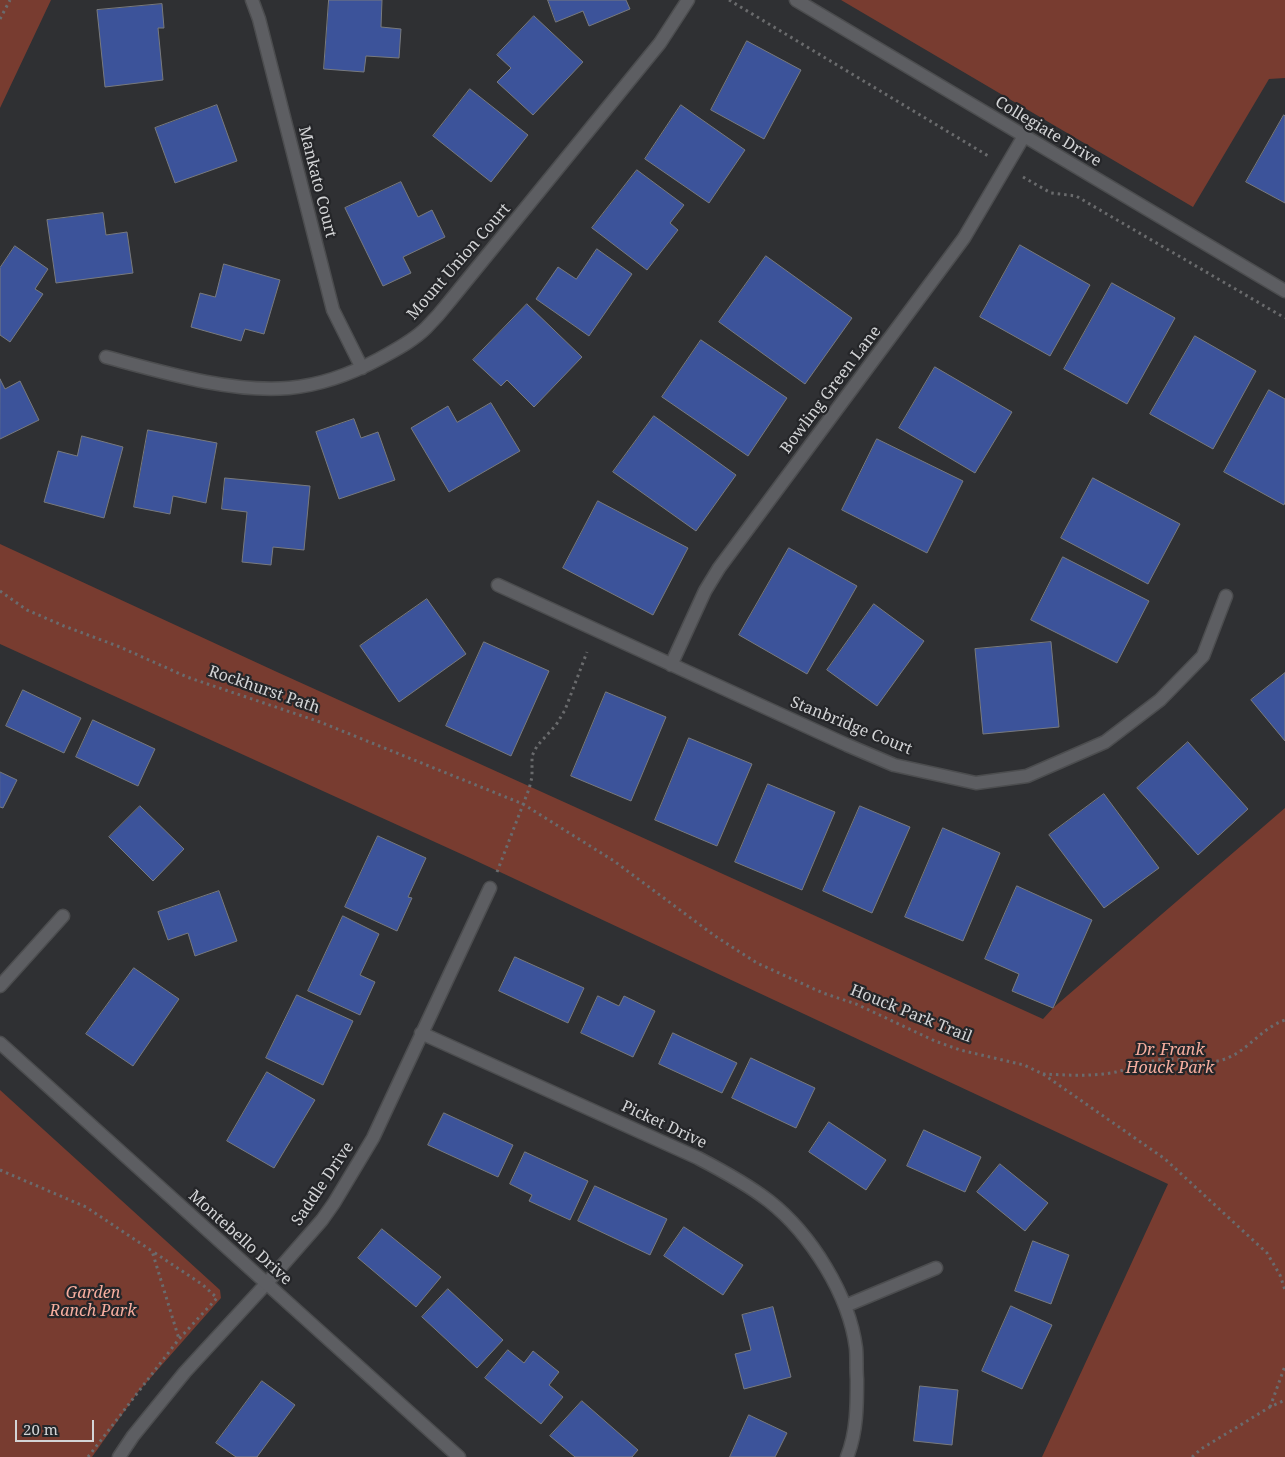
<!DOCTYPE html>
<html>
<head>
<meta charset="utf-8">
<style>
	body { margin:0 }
	#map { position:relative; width:1285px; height:1457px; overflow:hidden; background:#2f3033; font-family:"Noto Serif",serif }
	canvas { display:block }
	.scale { position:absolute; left:15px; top:1420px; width:79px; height:22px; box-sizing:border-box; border:2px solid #d3d4d6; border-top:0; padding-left:6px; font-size:15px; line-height:18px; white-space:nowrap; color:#d3d4d6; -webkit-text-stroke:4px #252629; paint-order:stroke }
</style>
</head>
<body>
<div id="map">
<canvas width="1285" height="1457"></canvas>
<div class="scale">20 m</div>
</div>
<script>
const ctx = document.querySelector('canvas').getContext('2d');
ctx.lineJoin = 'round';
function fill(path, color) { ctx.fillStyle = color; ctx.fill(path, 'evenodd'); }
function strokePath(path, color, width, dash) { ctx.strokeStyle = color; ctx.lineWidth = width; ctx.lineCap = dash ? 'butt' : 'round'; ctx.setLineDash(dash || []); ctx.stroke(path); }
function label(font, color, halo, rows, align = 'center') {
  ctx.font = font + ' "Noto Serif",serif'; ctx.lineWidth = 4.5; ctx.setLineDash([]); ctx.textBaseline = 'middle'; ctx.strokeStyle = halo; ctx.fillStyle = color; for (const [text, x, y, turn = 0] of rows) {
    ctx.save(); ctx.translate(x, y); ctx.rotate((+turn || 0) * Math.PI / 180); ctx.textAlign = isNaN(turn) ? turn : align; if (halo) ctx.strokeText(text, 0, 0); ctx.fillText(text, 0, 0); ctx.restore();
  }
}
const green = new Path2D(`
	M0 0H51L0 108Z
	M841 0H1285V78L1269 79 1193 207Z
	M0 544 277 672 1043 1019 1053 1008 1285 808V1457H1042L1168 1184 470 858 0 644Z
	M0 1090 220 1290 221 1298 138 1392 92 1457H0Z`);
const building = new Path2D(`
	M329 0H382L381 27 401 29 399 58 366 56 364 72 324 69Z
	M548 0H626L630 9 589 26 583 11 556 22Z
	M162 4 164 28H158L163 80 105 87 97 10Z
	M534 16 583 62 533 115 497 82 511 68 497 55Z
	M747 41 801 70 764 139 711 110Z
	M470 89 528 135 491 182 433 136Z
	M217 105 237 161 175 183 155 128Z
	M681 105 745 150 709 203 645 159Z
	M1284 115 1285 116V203L1246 182Z
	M637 170 684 205 670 223 678 230 647 270 592 228Z
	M401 182 418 217 432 210 445 237 403 257 411 273 383 286 345 208Z
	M103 213 106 235 127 232 133 273 56 283 47 220Z
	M1020 245 1090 285 1050 356 980 317Z
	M15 246 48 269 35 289 43 294 10 342 0 335V268Z
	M597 249 632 274 589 336 536 299 558 267 576 279Z
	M766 256 852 318 805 384 719 322Z
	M224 264 280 280 264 334 245 329 241 341 191 327 200 293 215 297Z
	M1112 283 1175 318 1127 404 1064 369Z
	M527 304 582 357 534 407 507 380 501 386 473 360Z
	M1195 336 1256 371 1213 449 1150 414Z
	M701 340 787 398 748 456 662 397Z
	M935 367 1012 412 975 473 899 428Z
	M0 379 5 389 20 381 39 420 0 439Z
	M1269 390 1285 399V502L1284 505 1224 472Z
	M491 403 520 451 449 492 411 428 448 406 457 422Z
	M654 416 736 475 696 531 613 472Z
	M354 419 361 438 378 432 395 480 339 499 316 432Z
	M148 430 217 443 206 503 173 496 170 514 134 507Z
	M82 436 123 447 104 518 44 502 58 451 77 456Z
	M877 439 963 481 927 553 842 510Z
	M225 478 310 486 304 550 273 547 271 565 242 562 247 512 222 509Z
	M1093 478 1180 524 1148 584 1061 538Z
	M598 501 688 548 653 615 563 568Z
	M789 548 857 586 807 674 739 635Z
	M1063 557 1149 601 1117 663 1031 620Z
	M427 599 466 654 399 702 360 646Z
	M874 604 924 641 877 706 827 670Z
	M484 642 549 671 511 756 446 726Z
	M1051 642 1059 727 983 734 975 649Z
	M1285 673V741L1251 700Z
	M23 690 81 718 64 753 6 726Z
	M606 692 666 717 631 801 571 776Z
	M93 720 155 749 138 786 76 757Z
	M689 738 752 764 717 846 655 820Z
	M1188 742 1248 809 1198 855 1137 788Z
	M0 772 17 780 3 808 0 807Z
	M768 784 835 812 802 890 735 862Z
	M1104 794 1159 868 1104 908 1049 835Z
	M140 806 184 849 153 881 109 837Z
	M860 806 910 827 872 913 823 891Z
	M943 828 1000 853 963 941 905 917Z
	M378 836 426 858 408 897 412 898 397 931 345 907Z
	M1017 886 1092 920 1053 1008 1012 991 1019 974 985 959Z
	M219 891 237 941 195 956 188 933 168 940 158 912Z
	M343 916 379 934 360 975 375 982 360 1015 308 991Z
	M515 957 584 988 568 1023 499 991Z
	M134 968 179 999 133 1066 86 1034Z
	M297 995 353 1021 323 1085 266 1058Z
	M598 996 619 1006 624 996 655 1011 633 1057 581 1033Z
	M673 1033 737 1063 722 1093 659 1064Z
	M751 1058 815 1088 796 1128 732 1098Z
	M267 1072 315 1100 274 1168 227 1141Z
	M444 1113 513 1145 498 1177 428 1145Z
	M829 1122 886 1160 866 1190 809 1152Z
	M924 1130 981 1157 965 1192 907 1166Z
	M525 1152 588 1181 570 1220 529 1201 532 1195 510 1184Z
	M1000 1164 1048 1203 1025 1231 977 1192Z
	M595 1186 667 1219 650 1255 578 1221Z
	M684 1227 743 1265 723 1295 664 1256Z
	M382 1229 441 1277 416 1307 358 1258Z
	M1033 1241 1069 1255 1051 1304 1015 1291Z
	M448 1289 503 1340 477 1368 422 1317Z
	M1011 1306 1052 1325 1022 1389 982 1371Z
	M773 1307 791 1377 744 1389 735 1354 751 1350 742 1315Z
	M508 1350 524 1363 533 1351 559 1372 549 1385 563 1397 541 1424 485 1378Z
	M262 1381 295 1405 257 1457H236L216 1443Z
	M920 1386 958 1390 952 1445 914 1441Z
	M582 1401 638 1450 632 1457H575L550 1436Z
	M749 1415 787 1433 775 1457H730Z`);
const path = new Path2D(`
	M729 0 990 157
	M0 19 10 0
	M1023 177 1051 193 1076 196 1285 318
	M0 591 27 610 64 626 120 647 187 677 320 722 523 804 614 861 715 936 757 963 823 993 856 1004 935 1041 960 1050 1024 1065 1043 1074 1165 1159 1267 1253 1280 1275 1285 1290
	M497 872 529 789 532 777V756L537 746 556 725 565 710 587 652
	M1043 1074C1067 1075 1092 1077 1116 1072 1130 1069 1150 1060 1164 1059 1184 1058 1206 1066 1225 1059 1248 1051 1261 1028 1285 1020
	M0 1170 86 1207 152 1251 179 1339
	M1270 1407 1285 1366
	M88 1457 179 1339 217 1298 203 1285 152 1251
	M1192 1457 1201 1449 1270 1407 1285 1400`);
const minor = new Path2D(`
	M252 0 259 19 333 310 362 368
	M796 0 1285 291
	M106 357C162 372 231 393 289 388 321 385 351 374 379 359 395 350 413 341 426 328 434 320 442 311 449 302L660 43 688 0
	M498 585 847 745 894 765 976 783 1027 776 1105 742 1160 700 1203 656 1226 596
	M671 665 705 591 719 568 964 238 1024 136
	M0 986 63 916
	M421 1033 698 1158C723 1171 747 1184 769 1201 811 1234 849 1295 856 1348 857 1358 856 1369 857 1379 857 1405 857 1432 847 1457
	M845 1306 936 1268
	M119 1457 133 1436 185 1372 266 1284 322 1220 334 1203 373 1138 490 888`);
const tertiary = new Path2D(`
	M0 1043 459 1457`);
const streetNames = [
	["Collegiate Drive",1048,132,31],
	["Mankato Court",317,182,76],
	["Mount Union Court",459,262,-49],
	["Bowling Green Lane",831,390,-53],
	["Rockhurst Path",264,690,19],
	["Stanbridge Court",851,726,22],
	["Houck Park Trail",911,1014,22],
	["Picket Drive",664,1125,25],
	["Saddle Drive",323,1184,-56],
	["Montebello Drive",240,1238,42]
];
const parkNames = [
	["Dr. Frank",1170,1050],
	["Houck Park",1170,1068],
	["Garden",93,1293],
	["Ranch Park",93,1311]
];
fill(green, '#783c30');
fill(building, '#3c539a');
strokePath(building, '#787a7e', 1);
strokePath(minor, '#4c4d4f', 15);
strokePath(tertiary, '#4c4d4f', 15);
strokePath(path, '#6a6b6d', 3, [2.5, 4]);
strokePath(minor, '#5d5e62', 12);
strokePath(tertiary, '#5d5e62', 12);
label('16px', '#d3d4d6', '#252629', streetNames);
label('italic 16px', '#f7ae9f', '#252629', parkNames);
</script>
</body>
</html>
